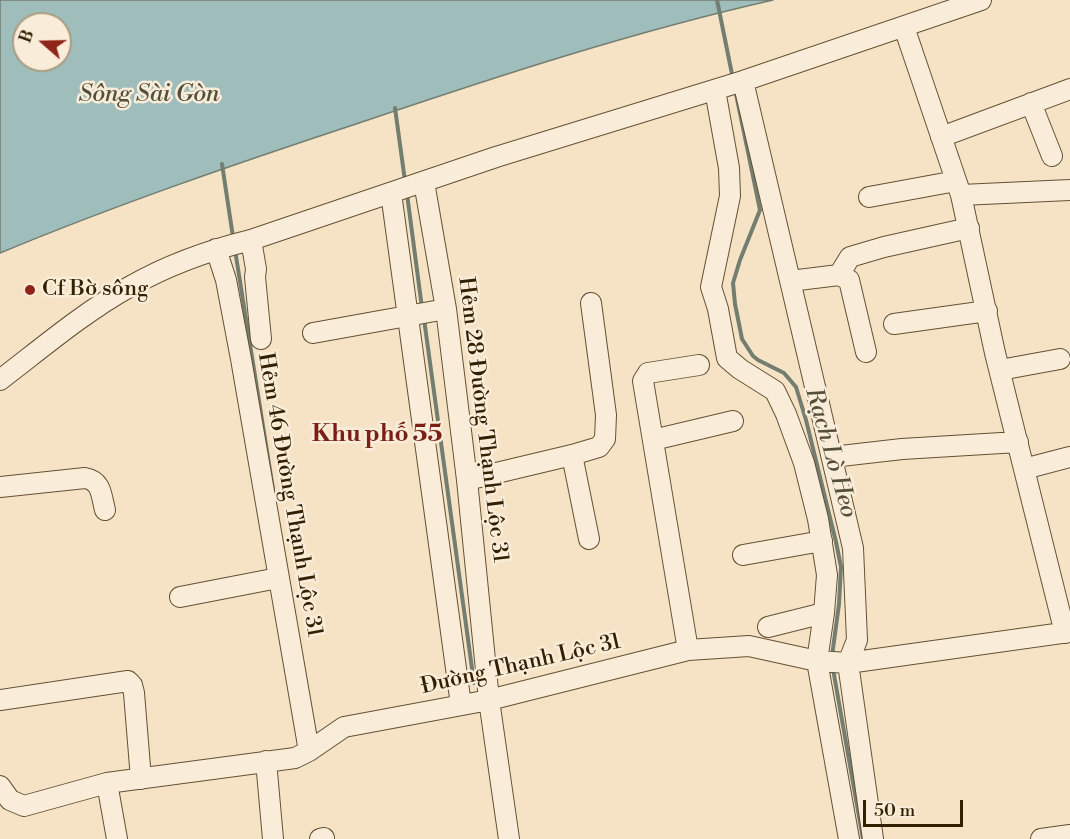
<!DOCTYPE html>
<html>
<head>
<meta charset="utf-8">
<style>
	body { margin:0 }
	#map { position:relative; width:1070px; height:839px; overflow:hidden; background:#f6e3c5; font-family:"Libre Bodoni",serif }
	canvas { display:block }
	.north { position:absolute; left:12px; top:12px; width:60px; height:60px; box-sizing:border-box; background:#f9edd9; border:2px solid #aa9b83; border-radius:50%; rotate:290deg; font-size:16px; font-weight:700; line-height:24px; text-align:center; color:#332003 }
	.north::after { content:''; display:block; margin:auto; width:21px; height:27px; background:#8f2418; clip-path:polygon(50% 0,100% 100%,50% 72%,0 100%) }
	.scale { position:absolute; left:863px; top:800px; width:100px; height:27px; box-sizing:border-box; border:3px solid #332003; border-top:0; padding-left:8px; font-size:18px; line-height:21px; white-space:nowrap; color:#332003; -webkit-text-stroke:4px #f9edd9; paint-order:stroke }
</style>
</head>
<body>
<div id="map">
<canvas width="1070" height="839"></canvas>
<div class="north">B</div>
<div class="scale">50 m</div>
</div>
<script>
const ctx = document.querySelector('canvas').getContext('2d');
ctx.lineJoin = 'round';
function fill(path, color) { ctx.fillStyle = color; ctx.fill(path, 'evenodd'); }
function strokePath(path, color, width, dash) { ctx.strokeStyle = color; ctx.lineWidth = width; ctx.lineCap = dash ? 'butt' : 'round'; ctx.setLineDash(dash || []); ctx.stroke(path); }
function label(font, color, halo, rows, align = 'center') {
  ctx.font = font + ' "Libre Bodoni",serif'; ctx.lineWidth = 5; ctx.setLineDash([]); ctx.textBaseline = 'middle'; ctx.strokeStyle = halo; ctx.fillStyle = color; for (const [text, x, y, turn = 0] of rows) {
    ctx.save(); ctx.translate(x, y); ctx.rotate((+turn || 0) * Math.PI / 180); ctx.textAlign = isNaN(turn) ? turn : align; if (halo) ctx.strokeText(text, 0, 0); ctx.fillText(text, 0, 0); ctx.restore();
  }
}
const water = new Path2D(`
	M0 0H773C632 32 495 77 359 123 238 163 118 204 0 253ZM24 24H60V60H24Z`);
const stream = new Path2D(`
	M717 0 733 79
	M735 89 760 210 740 260 733 283 735 304 742 339 753 356 758 360 784 373 796 387 806 420 836 542 841 567 839 604 832 656
	M395 108 405 181
	M222 164 233 237
	M407 194 422 308
	M235 250 273 489
	M424 319 474 683
	M833 669 863 839`);
const minor = new Path2D(`
	M904 27 961 195 995 353 1065 633
	M743 81 853 548 857 640 848 663 873 839
	M715 90 729 168 730 196 711 287 718 309 727 358 740 369 775 391 786 414 804 463 818 519 827 575 824 613 817 661 849 839
	M1031 103 1052 156
	M941 137 1070 89
	M424 182 446 309 467 480 489 700 509 839
	M391 193 461 705
	M961 195 1070 190
	M869 197 956 181
	M251 240 256 269 255 277 261 339
	M216 249 226 280 241 359 309 751
	M839 275 850 257 884 247 969 228
	M790 281 839 275 849 280 866 352
	M894 324 987 311
	M313 333 446 309
	M1000 370 1060 359
	M0 380C42 348 84 312 131 286 168 265 210 250 251 240L496 157 743 81 981 0
	M653 440 733 421
	M572 455 589 539
	M832 457 902 449 1018 442
	M1024 469 1070 457
	M467 480 572 455 599 447 605 439 606 415 591 303
	M0 487 85 478C102 481 101 495 105 510
	M743 555 822 541
	M180 597 278 578
	M768 627 824 613
	M688 650 643 381 648 373 699 365
	M0 700 128 681 132 685 134 693 141 779
	M266 761 273 839
	M107 783 117 839
	M0 786 10 800 24 806 107 783 295 758 309 751 344 727 489 700 688 650 749 646 817 661 848 663 1070 632
	M320 839 324 838
	M1041 839 1070 835`);
const markers = [
	[30,290,6,"#8f2418"]
];
const poiNames = [
	["Cf Bờ sông",42,290]
];
const streetNames = [
	["Hẻm 28 Đường Thạnh Lộc 31",482,420,83],
	["Hẻm 46 Đường Thạnh Lộc 31",289,495,80],
	["Đường Thạnh Lộc 31",521,665,-13]
];
const waterNames = [
	["Sông Sài Gòn",149,95],
	["Rạch Lò Heo",830,453,74]
];
const neighbourhoodNames = [
	["Khu phố 55",377,435]
];
fill(water, '#9ebdbb');
strokePath(water, '#737e71', 1.5);
strokePath(stream, '#737e71', 4);
strokePath(minor, '#645134', 22);
strokePath(minor, '#f9edd9', 20);
for (const [x, y, r, color] of markers) { const dot = new Path2D(); dot.arc(x, y, r, 0, 2 * Math.PI); ctx.fillStyle = color; ctx.fill(dot); strokePath(dot, '#f9edd9', 2); }
label('22px', '#332003', '#f9edd9', poiNames, 'left');
label('22px', '#332003', '#f9edd9', streetNames);
label('italic 24px', '#534f3a', '#f9edd9', waterNames);
label('bold 24px', '#7a1f14', '#f9edd9', neighbourhoodNames);
</script>
</body>
</html>
